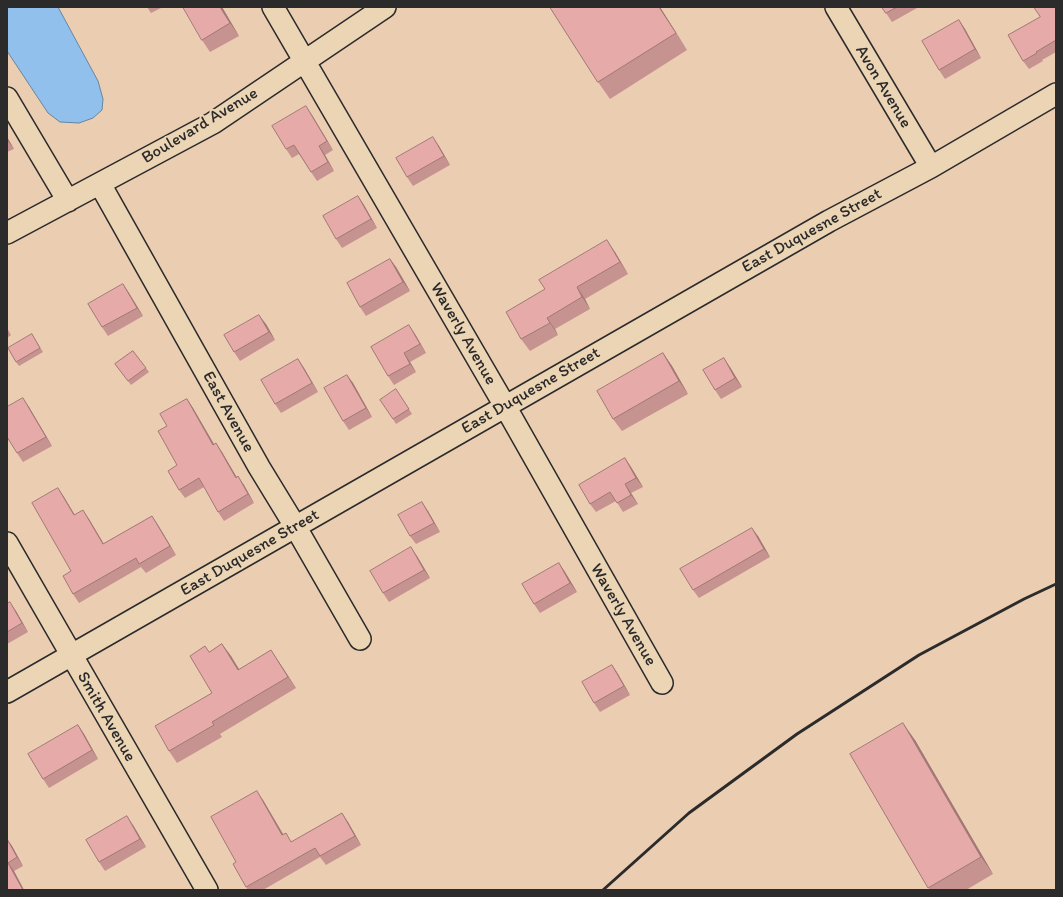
<!DOCTYPE html>
<html>
<head>
<meta charset="utf-8">
<style>
	body { margin:0 }
	#map { position:relative; width:1063px; height:897px; overflow:hidden; background:#ebcdb2; font-family:Itim,sans-serif }
	canvas { display:block }
	.frame { position:absolute; inset:0; border:8px solid #2b2b2b; pointer-events:none }
</style>
</head>
<body>
<div id="map">
<canvas width="1063" height="897"></canvas>
<div class="frame"></div>
</div>
<script>
const ctx = document.querySelector('canvas').getContext('2d');
ctx.lineJoin = 'round';
function fill(path, color) { ctx.fillStyle = color; ctx.fill(path, 'evenodd'); }
function strokePath(path, color, width, dash) { ctx.strokeStyle = color; ctx.lineWidth = width; ctx.lineCap = dash ? 'butt' : 'round'; ctx.setLineDash(dash || []); ctx.stroke(path); }
function label(font, color, halo, rows, align = 'center') {
  ctx.font = font + ' Itim,sans-serif'; ctx.lineWidth = 4; ctx.setLineDash([]); ctx.textBaseline = 'middle'; ctx.strokeStyle = halo; ctx.fillStyle = color; for (const [text, x, y, turn = 0] of rows) {
    ctx.save(); ctx.translate(x, y); ctx.rotate((+turn || 0) * Math.PI / 180); ctx.textAlign = isNaN(turn) ? turn : align; if (halo) ctx.strokeText(text, 0, 0); ctx.fillText(text, 0, 0); ctx.restore();
  }
}
const water = new Path2D(`
	M7 7H58L98 81 103 99 102 110 93 118 79 123 60 122 48 113 7 51Z`);
const minor = new Path2D(`
	M273 7 505 406 662 683
	M836 7 931 167
	M7 98 68 201
	M100 184 259 467 295 526 360 639
	M7 233 213 123 385 7
	M7 543 207 890
	M7 692 829 221 931 167 1056 94`);
const rail = new Path2D(`
	M603 890 689 813 797 734 919 655 1024 599 1056 584`);
const wall = new Path2D(`
	M147 7H163L151 13Z
	M222 7 239 36 210 52 202 40Z
	M550 7H660L687 50 610 99 598 82Z
	M882 7H916L917 8 892 22Z
	M1056 7V52L1042 60 1043 61 1029 69 1023 61 1040 17Z
	M959 20 965 29 981 58 945 79 939 70Z
	M312 115 333 150 325 155 334 171 317 181 299 154 292 158 286 149Z
	M7 137 14 149 7 152Z
	M439 146 450 165 413 186 407 177Z
	M358 196 364 205 377 228 342 248 336 239Z
	M615 252 628 274 585 299 590 309 555 329 558 335 530 351 521 339 545 289Z
	M390 259 396 267 410 291 366 316 360 307Z
	M123 284 129 293 143 316 108 336 102 327Z
	M266 324 275 340 240 361 234 352Z
	M7 328 11 335 7 338Z
	M32 334 43 352 19 366 16 362Z
	M415 334 426 353 410 362 416 372 394 385 388 376Z
	M133 351 149 372 131 385 115 364Z
	M663 353 672 366 688 394 622 431 613 419Z
	M298 359 304 368 318 392 281 413 275 404Z
	M730 367 742 387 721 399 715 390Z
	M347 375 353 383 372 417 349 430 343 421Z
	M396 389 412 414 396 424 393 419Z
	M187 399 193 408 214 444 222 452 236 477 244 485 254 503 224 521 218 512 204 487 185 498 179 490 177 465 167 426Z
	M29 407 52 446 23 462 17 453Z
	M625 458 631 467 643 487 631 493 638 504 623 512 616 501 596 512 590 504Z
	M58 488 64 497 75 515 89 519 104 544 152 516 158 525 176 555 146 573 141 567 79 603 73 594 71 571Z
	M428 511 440 532 416 544 410 536Z
	M758 536 770 557 699 598 693 590Z
	M417 556 430 578 389 602 383 593Z
	M559 563 565 572 577 592 540 613 534 604Z
	M7 604 16 611 28 632 7 644Z
	M222 644 231 656 239 670 279 662 296 688 220 734 222 737 177 763 169 751 212 693 209 652Z
	M612 665 618 674 630 695 600 712 594 703Z
	M78 725 84 734 98 759 49 788 43 779Z
	M915 740 993 874 966 890H930L850 754Z
	M263 800 283 835 292 842 348 822 361 845 326 865 320 857 263 890H248L246 887 236 862Z
	M133 825 146 847 105 871 99 862Z
	M7 839 12 846 23 866 14 871 24 890H7Z`);
const shadedWall = new Path2D(`
	M220 7H222L239 36 230 23Z
	M659 7H660L687 50 676 33Z
	M959 20 965 29 981 58 975 49Z
	M306 106 312 115 333 150 327 141Z
	M7 137 14 149 7 140Z
	M433 137 439 146 450 165 444 156Z
	M319 146 325 155 334 171 328 162Z
	M358 196 364 205 377 228 371 219Z
	M607 240 615 252 628 274 620 262Z
	M390 259 396 267 410 291 403 282Z
	M123 284 129 293 143 316 137 308Z
	M577 287 585 299 590 309 582 297Z
	M259 315 266 324 275 340 269 332Z
	M547 318 555 329 558 335 550 323Z
	M409 325 415 334 426 353 420 344Z
	M404 353 410 362 416 372 410 364Z
	M663 353 672 366 688 394 679 381Z
	M724 358 730 367 742 387 735 378Z
	M298 359 304 368 318 392 312 383Z
	M347 375 353 383 372 417 366 408Z
	M23 398 29 407 52 446 46 437Z
	M187 399 193 408 219 453 213 445Z
	M216 443 222 452 242 486 236 478Z
	M625 458 631 467 643 487 636 478Z
	M238 476 244 485 254 503 248 494Z
	M625 484 631 493 638 504 631 495Z
	M58 488 64 497 80 524 74 515Z
	M422 502 428 511 440 532 434 523Z
	M83 510 89 519 109 553 103 544Z
	M152 516 158 525 176 555 170 546Z
	M752 528 758 536 770 557 764 549Z
	M411 547 417 556 430 578 424 570Z
	M559 563 565 572 577 592 570 583Z
	M10 602 16 611 28 632 22 623Z
	M222 644 231 656 247 682 238 670Z
	M271 650 279 662 296 688 288 677Z
	M612 665 618 674 630 695 624 686Z
	M903 723 915 740 993 874 981 857Z
	M78 725 84 734 98 759 92 750Z
	M257 791 263 800 289 844 282 835Z
	M342 813 348 822 361 845 355 836Z
	M127 816 133 825 146 847 140 839Z
	M7 839 12 846 23 866 17 857Z
	M8 863 14 871 24 890H23Z`);
const building = new Path2D(`
	M183 7H220L230 23 202 40Z
	M550 7H659L676 33 598 82Z
	M882 7H897L886 13Z
	M1034 7H1056V40L1036 52 1037 53 1023 61 1008 35 1040 17Z
	M959 20 975 49 939 70 922 41Z
	M306 106 327 141 319 146 328 162 311 172 294 145 286 149 272 126Z
	M433 137 444 156 407 177 396 158Z
	M358 196 371 219 336 239 323 216Z
	M607 240 620 262 577 287 582 297 547 318 550 323 521 339 506 312 545 289 539 280Z
	M390 259 403 282 360 307 347 283Z
	M123 284 137 308 102 327 88 304Z
	M259 315 269 332 234 352 224 335Z
	M409 325 420 344 404 353 410 364 388 376 371 347Z
	M32 334 40 348 16 362 8 348Z
	M133 351 146 368 128 381 115 364Z
	M663 353 679 381 613 419 597 391Z
	M724 358 735 378 715 390 703 370Z
	M298 359 312 383 275 404 261 380Z
	M347 375 366 408 343 421 324 388Z
	M396 389 409 409 393 419 380 400Z
	M23 398 46 437 17 453 7 437V407Z
	M187 399 213 445 216 443 236 478 238 476 248 494 218 512 199 478 179 490 168 471 177 465 158 431 167 426 160 414Z
	M625 458 636 478 625 484 631 495 617 503 610 492 590 504 579 485Z
	M58 488 74 515 83 510 103 544 152 516 170 546 139 564 136 558 73 594 63 576 71 571 32 503Z
	M422 502 434 523 410 536 398 515Z
	M752 528 764 549 693 590 680 569Z
	M411 547 424 570 383 593 370 571Z
	M559 563 570 583 534 604 522 584Z
	M10 602 22 623 7 632V604Z
	M222 644 238 670 271 650 288 677 212 722 214 725 169 751 155 726 212 693 190 656 205 646 209 652Z
	M612 665 624 686 594 703 582 682Z
	M903 723 981 857 928 888 850 754Z
	M78 725 92 750 43 779 28 754Z
	M257 791 282 835 286 833 291 842 342 813 355 836 320 856 315 848 246 887 233 864 236 862 211 817Z
	M127 816 140 839 99 862 86 840Z
	M7 839 17 857 8 863 23 890H7Z`);
const streetNames = [
	["Avon Avenue",883,87,59],
	["Boulevard Avenue",200,126,-31],
	["East Duquesne Street",812,231,-29],
	["Waverly Avenue",463,334,60],
	["East Duquesne Street",531,391,-30],
	["East Avenue",228,412,61],
	["East Duquesne Street",250,553,-30],
	["Waverly Avenue",623,615,60],
	["Smith Avenue",106,717,60]
];
fill(water, '#90c0eb');
strokePath(water, '#68849e', 1);
strokePath(minor, '#2b2b2b', 24);
strokePath(minor, '#ecd5b5', 21);
strokePath(rail, '#2b2b2b', 3);
fill(wall, '#c69390');
fill(shadedWall, '#a17876');
fill(building, '#e6aba8');
strokePath(building, '#a17876', 1);
label('17px', '#2b2b2b', '#ecd5b5', streetNames);
</script>
</body>
</html>
